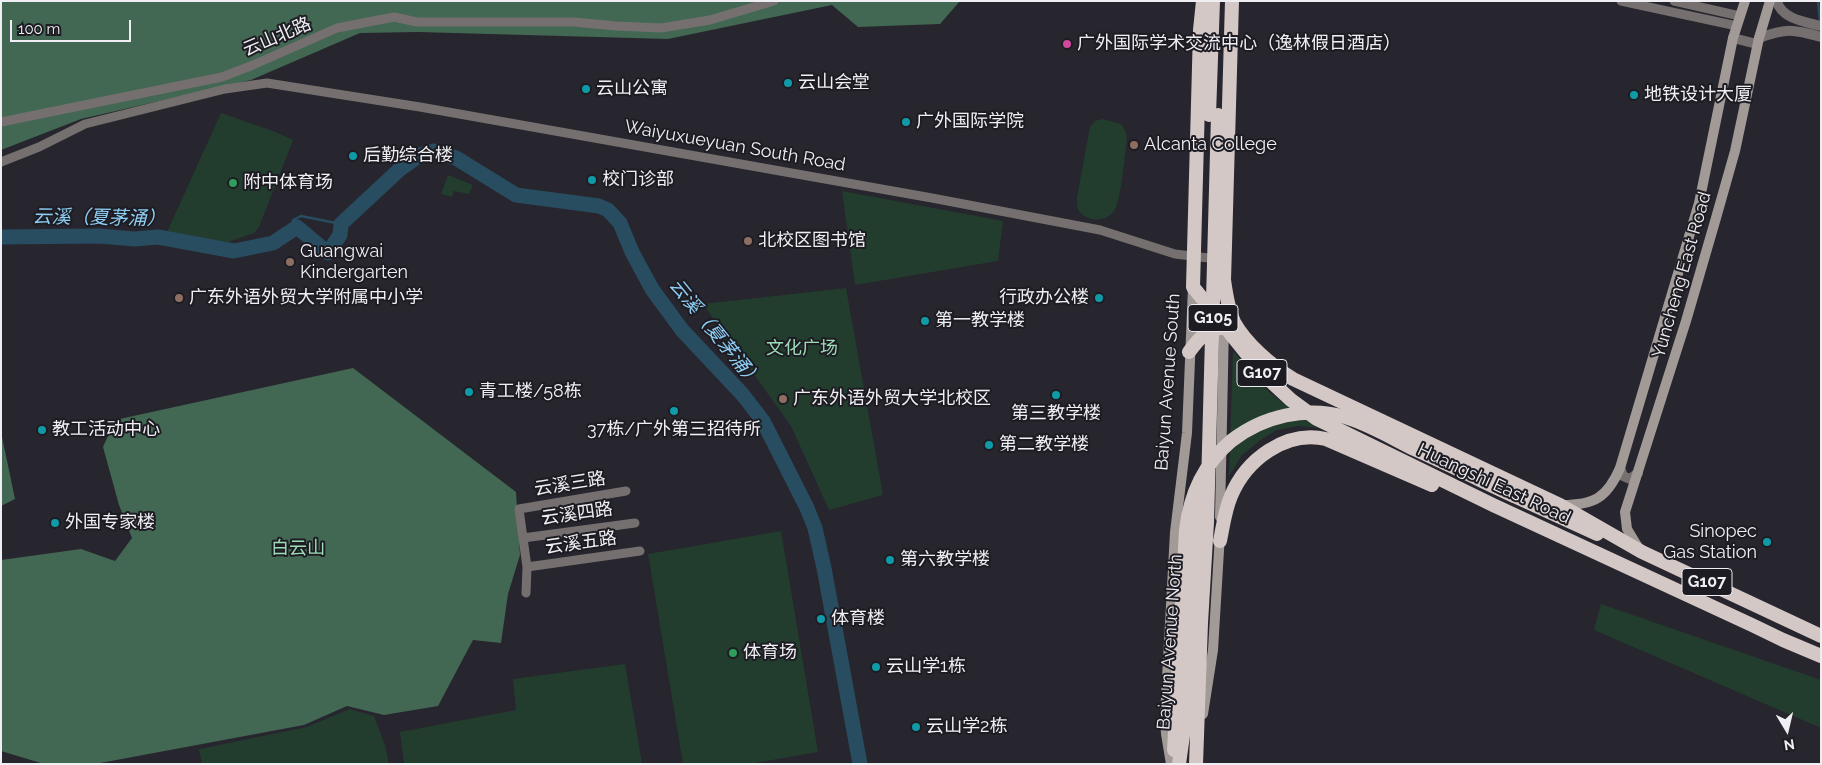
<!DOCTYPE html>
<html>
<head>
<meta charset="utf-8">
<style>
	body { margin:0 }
	#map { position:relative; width:1822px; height:765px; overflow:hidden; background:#27252d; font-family:Raleway,sans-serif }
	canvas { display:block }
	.frame { position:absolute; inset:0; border:2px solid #efeef3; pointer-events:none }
	.north { position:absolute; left:1762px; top:705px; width:50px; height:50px; -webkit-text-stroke:4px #1e1c23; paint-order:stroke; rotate:171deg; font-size:14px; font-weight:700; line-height:20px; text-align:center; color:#efeef3 }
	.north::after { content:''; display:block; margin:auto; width:18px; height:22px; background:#efeef3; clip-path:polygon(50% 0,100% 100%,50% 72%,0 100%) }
	.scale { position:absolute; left:10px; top:20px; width:121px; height:22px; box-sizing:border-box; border:2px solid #efeef3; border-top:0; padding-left:6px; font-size:15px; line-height:18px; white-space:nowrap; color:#efeef3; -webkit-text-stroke:4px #1e1c23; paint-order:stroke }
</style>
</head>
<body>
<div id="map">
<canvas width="1822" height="765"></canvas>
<div class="frame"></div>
<div class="north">N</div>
<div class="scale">100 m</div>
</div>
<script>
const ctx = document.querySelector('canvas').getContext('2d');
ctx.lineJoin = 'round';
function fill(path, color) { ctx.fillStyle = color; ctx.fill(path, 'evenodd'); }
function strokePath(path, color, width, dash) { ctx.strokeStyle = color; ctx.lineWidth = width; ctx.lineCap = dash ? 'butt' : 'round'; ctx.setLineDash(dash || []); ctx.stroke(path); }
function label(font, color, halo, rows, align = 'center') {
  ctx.font = font + ' Raleway,"Noto Sans SC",sans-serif'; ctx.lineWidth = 4; ctx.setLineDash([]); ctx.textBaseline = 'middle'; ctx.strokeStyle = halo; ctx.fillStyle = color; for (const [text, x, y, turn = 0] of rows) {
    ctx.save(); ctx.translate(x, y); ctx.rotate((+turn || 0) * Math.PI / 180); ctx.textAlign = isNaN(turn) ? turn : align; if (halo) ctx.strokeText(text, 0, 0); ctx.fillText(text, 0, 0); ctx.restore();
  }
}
const green = new Path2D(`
	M221 113 273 131 293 140 259 227 254 233 228 242 167 232Z
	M1103 119 1121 124 1126 132 1127 138C1125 152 1121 202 1114 211 1107 222 1088 222 1080 212 1076 207 1077 202 1077 197L1090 127 1095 121Z
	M448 175 473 185 469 194 454 191 452 197 441 194Z
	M842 191 1003 221 998 261 855 285Z
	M846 288 883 495 829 510 791 426 703 304Z
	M1233 351 1269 392 1288 407 1328 429 1299 426 1277 430 1262 439 1242 455 1229 476Z
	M781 531 818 752 749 764H683L648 554Z
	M1601 604 1821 680V728L1594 630Z
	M625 664 642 764H404L400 732 516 710 513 679Z
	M349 709 374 716 385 745 389 764H202L199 749 307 727Z`);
const forest = new Path2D(`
	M1 1H960L940 24 858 27 832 5 668 39 418 32 360 33 251 80 81 119 1 150Z
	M353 368 516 492 520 555 508 594 501 643 473 640 438 706 384 715 347 706 304 725 95 764H44L1 751V560L81 549 115 561 132 538 119 505 103 447 115 420Z
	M1 432 15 499 1 506Z`);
const stream = new Path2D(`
	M1818 1 1820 22
	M297 227 293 220 301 216 341 224`);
const river = new Path2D(`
	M1 237 99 236 135 239 158 237 234 251 273 243 297 227 328 253 340 235 341 224 399 170 420 155 434 151 456 158 516 195 599 206 608 210 620 223 632 252 652 289 682 330 743 395 763 421 807 508 815 528 824 568 860 764`);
const minor = new Path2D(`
	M1621 1 1737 26
	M1674 1 1740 16
	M1 122 222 77 253 65 337 28 394 17 417 22H574L616 26 661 28 710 20 774 1
	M1 162 39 147 85 124 225 89 267 83 420 107 932 198 1100 230 1175 254 1217 259
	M523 538 635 523
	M527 567 640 551
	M526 593 527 567 519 509 626 491`);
const tertiary = new Path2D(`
	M1777 1C1781 19 1806 22 1821 26
	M1733 38 1757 44
	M1759 38C1786 28 1793 29 1821 37
	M1620 468 1623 476 1630 479 1638 473`);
const secondary = new Path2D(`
	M1562 505C1594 505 1607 498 1620 468L1699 203 1733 38 1745 1
	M1220 517 1224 324
	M1638 547 1627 529 1625 512 1686 321 1716 218 1735 151 1759 38 1770 1
	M1203 714 1213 650 1220 534
	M1171 764 1166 734 1165 715 1175 532 1187 433 1193 287`);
const trunk = new Path2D(`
	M1203 1 1200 30 1193 287 1263 374 1291 400 1317 419 1493 505 1752 625 1783 640 1821 656
	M1232 1 1224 280C1226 294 1228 309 1234 322 1246 344 1272 366 1293 379L1560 505 1642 552 1821 636
	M1209 115 1213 1
	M1189 352C1198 340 1206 329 1221 328
	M1514 496 1597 534
	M1220 541C1223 526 1225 510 1231 496 1246 460 1285 430 1326 439L1432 485
	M1174 750 1180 638
	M1179 764 1184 728 1197 522
	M1196 764 1201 623 1207 522`);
const trunkBridge = new Path2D(`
	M1197 522 1198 498
	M1207 522 1218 115
	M1180 638 1186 530C1190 494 1204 464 1231 441 1263 416 1306 406 1345 417 1369 424 1392 438 1414 449 1447 464 1480 480 1514 496`);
const markers = [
	[1067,44,5,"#d1479c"],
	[788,83,5,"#0f9aa8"],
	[586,89,5,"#0f9aa8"],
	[1634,95,5,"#0f9aa8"],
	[906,122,5,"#0f9aa8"],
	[1134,145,5,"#8d6e63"],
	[353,156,5,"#0f9aa8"],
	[592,180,5,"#0f9aa8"],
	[233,183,5,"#2e9e5b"],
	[748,241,5,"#8d6e63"],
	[290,262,5,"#8d6e63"],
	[179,298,5,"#8d6e63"],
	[1099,298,5,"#0f9aa8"],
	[925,321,5,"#0f9aa8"],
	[469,392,5,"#0f9aa8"],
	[1056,395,5,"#0f9aa8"],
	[783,399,5,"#8d6e63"],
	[674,411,5,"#0f9aa8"],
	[42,430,5,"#0f9aa8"],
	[989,445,5,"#0f9aa8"],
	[55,523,5,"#0f9aa8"],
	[1767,542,5,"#0f9aa8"],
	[890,560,5,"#0f9aa8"],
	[821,619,5,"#0f9aa8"],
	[733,653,5,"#2e9e5b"],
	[876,667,5,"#0f9aa8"],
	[916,727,5,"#0f9aa8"]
];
const shields = [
	[1213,318,50],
	[1262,373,50],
	[1707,582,50]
];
const shieldNames = [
	["G105",1213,318],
	["G107",1262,373],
	["G107",1707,582]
];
const streetNames = [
	["云山北路",277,37,-23],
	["Waiyuxueyuan South Road",735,146,10],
	["Yuncheng East Road",1682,275,-74],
	["Baiyun Avenue South",1168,382,-86],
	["云溪三路",570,484,-9],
	["Huangshi East Road",1494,484,25],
	["云溪四路",577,514,-8],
	["云溪五路",581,543,-8],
	["Baiyun Avenue North",1170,642,-86]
];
const poiNames = [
	["广外国际学术交流中心（逸林假日酒店）",1077,44],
	["云山会堂",798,83],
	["云山公寓",596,89],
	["地铁设计大厦",1644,95],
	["广外国际学院",916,122],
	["Alcanta College",1144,145],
	["后勤综合楼",363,156],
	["校门诊部",602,180],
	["附中体育场",243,183],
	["北校区图书馆",758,241],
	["Guangwai",300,252],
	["Kindergarten",300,273],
	["广东外语外贸大学附属中小学",189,298],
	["行政办公楼",1089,298,"right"],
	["第一教学楼",935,321],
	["青工楼/58栋",479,392],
	["广东外语外贸大学北校区",793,399],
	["第三教学楼",1056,414,"center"],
	["教工活动中心",52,430],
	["37栋/广外第三招待所",674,430,"center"],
	["第二教学楼",999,445],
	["外国专家楼",65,523],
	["Sinopec",1757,532,"right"],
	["Gas Station",1757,553,"right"],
	["第六教学楼",900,560],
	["体育楼",831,619],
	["体育场",743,653],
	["云山学1栋",886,667],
	["云山学2栋",926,727]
];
const parkNames = [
	["文化广场",802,349],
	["白云山",298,549]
];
const waterNames = [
	["云溪（夏茅涌）",99,218,1],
	["云溪（夏茅涌）",715,333,51]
];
fill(green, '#223d2e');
fill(forest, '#426753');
strokePath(stream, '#284c60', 2.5);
strokePath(river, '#284c60', 15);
strokePath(minor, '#75706f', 9);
strokePath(tertiary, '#75706f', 10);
strokePath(secondary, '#a19a97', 10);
strokePath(trunk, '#d3c8c6', 14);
strokePath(trunkBridge, '#d3c8c6', 14);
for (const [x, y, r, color] of markers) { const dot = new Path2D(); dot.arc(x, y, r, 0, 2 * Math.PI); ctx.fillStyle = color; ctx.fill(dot); strokePath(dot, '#1e1c23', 2); }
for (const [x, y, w] of shields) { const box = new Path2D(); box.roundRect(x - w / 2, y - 13.5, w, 27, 4); ctx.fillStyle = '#1e1c23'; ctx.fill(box); strokePath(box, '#efeef3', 1); }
label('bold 16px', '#efeef3', null, shieldNames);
label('18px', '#efeef3', '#1e1c23', streetNames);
label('18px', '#efeef3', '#1e1c23', poiNames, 'left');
label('18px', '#9bdcb7', '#1e1c23', parkNames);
label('italic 19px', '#8ecef4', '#1e1c23', waterNames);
</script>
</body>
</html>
